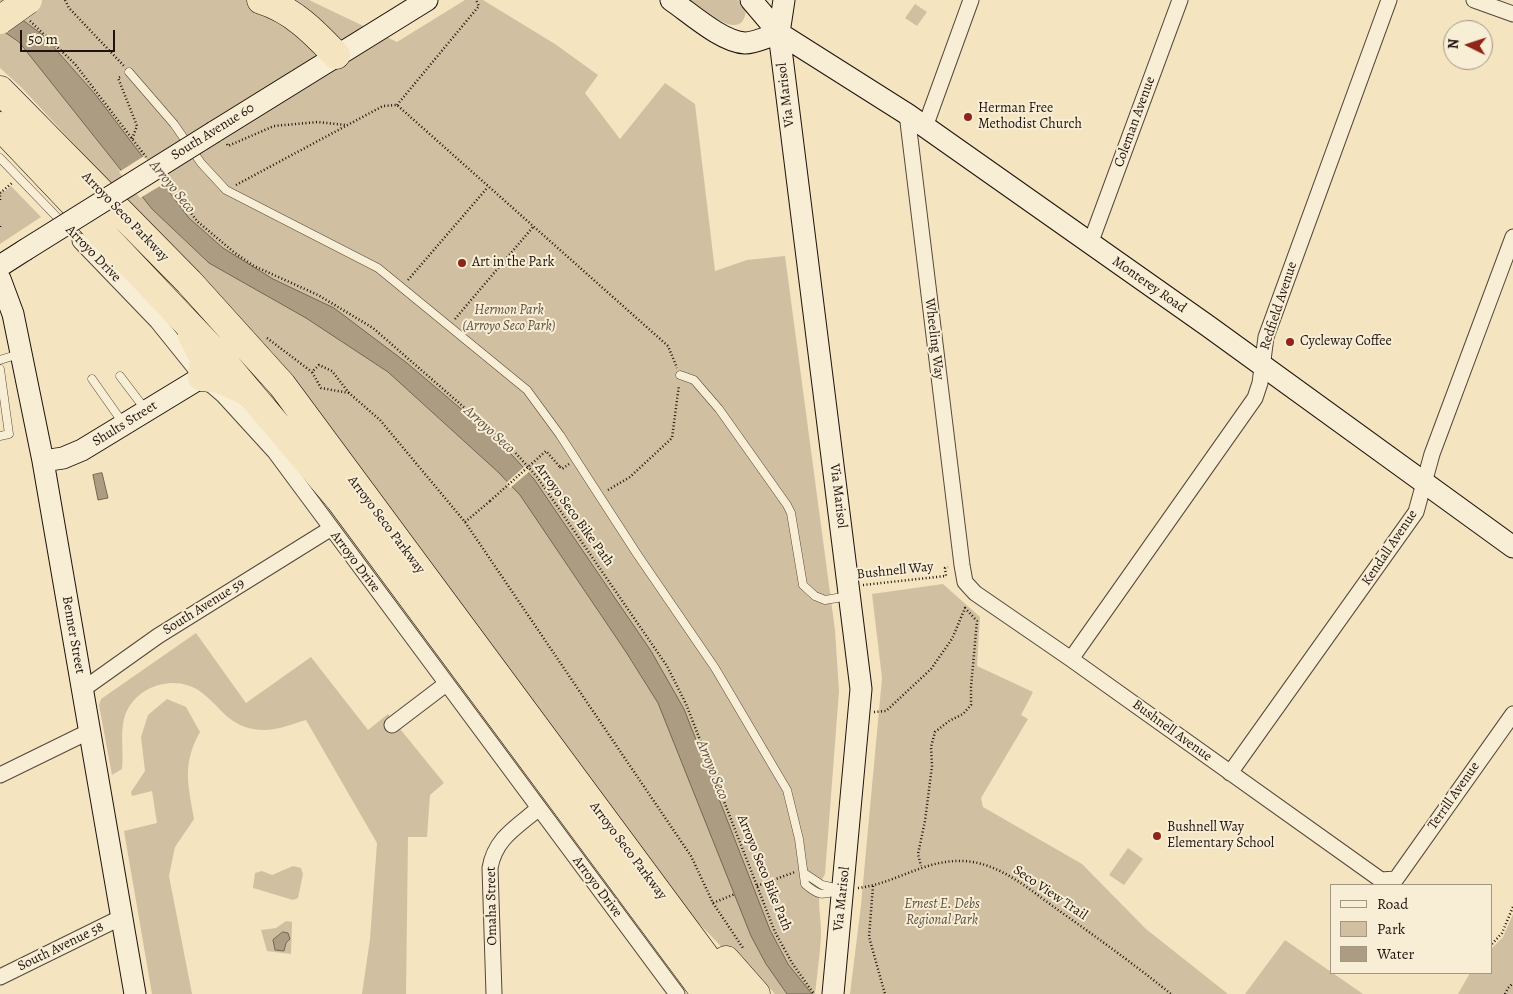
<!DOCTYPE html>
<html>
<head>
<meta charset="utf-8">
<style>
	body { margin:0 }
	#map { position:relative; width:1513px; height:994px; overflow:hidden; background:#f4e4bf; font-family:Alegreya,serif }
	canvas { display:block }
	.legend { position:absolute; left:1330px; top:884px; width:162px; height:90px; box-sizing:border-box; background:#f8edd5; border:1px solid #a29685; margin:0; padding:6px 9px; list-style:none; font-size:15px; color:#20130d }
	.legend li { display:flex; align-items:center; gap:10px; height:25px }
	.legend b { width:25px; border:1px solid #a29685 }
	.north { position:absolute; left:1443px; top:20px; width:50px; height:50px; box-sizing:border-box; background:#f8edd5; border:1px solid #a29685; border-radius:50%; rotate:274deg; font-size:14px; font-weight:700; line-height:20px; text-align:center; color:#20130d }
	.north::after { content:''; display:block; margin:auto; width:18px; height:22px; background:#8f2418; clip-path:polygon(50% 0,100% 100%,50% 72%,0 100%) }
	.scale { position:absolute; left:20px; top:30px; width:95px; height:22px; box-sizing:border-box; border:2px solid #20130d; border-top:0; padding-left:6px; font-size:15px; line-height:18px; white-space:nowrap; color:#20130d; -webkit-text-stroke:4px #f8edd5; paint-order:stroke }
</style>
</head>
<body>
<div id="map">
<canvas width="1513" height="994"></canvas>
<ul class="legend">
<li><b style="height:6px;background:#f8edd5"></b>Road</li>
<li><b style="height:14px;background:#d0c0a1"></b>Park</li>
<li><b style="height:14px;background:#ac9d82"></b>Water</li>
</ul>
<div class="north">N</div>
<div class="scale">50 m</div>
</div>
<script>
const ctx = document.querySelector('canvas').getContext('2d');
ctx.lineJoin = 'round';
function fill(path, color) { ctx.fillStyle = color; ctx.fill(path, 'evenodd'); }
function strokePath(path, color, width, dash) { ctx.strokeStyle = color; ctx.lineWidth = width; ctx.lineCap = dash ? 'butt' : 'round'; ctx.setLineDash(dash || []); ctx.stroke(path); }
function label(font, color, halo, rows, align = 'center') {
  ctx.font = font + ' Alegreya,serif'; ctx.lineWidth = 4; ctx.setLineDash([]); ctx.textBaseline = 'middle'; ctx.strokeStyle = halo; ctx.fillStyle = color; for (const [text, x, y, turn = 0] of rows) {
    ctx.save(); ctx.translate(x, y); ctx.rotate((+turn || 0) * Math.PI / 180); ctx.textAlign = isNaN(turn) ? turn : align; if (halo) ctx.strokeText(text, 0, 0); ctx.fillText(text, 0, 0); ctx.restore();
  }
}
const green = new Path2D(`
	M0 0H309L397 42 465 0H483L555 44 598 75 585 93 620 139 665 83 695 104 715 271 747 260 785 256 835 630 839 691 825 874C814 891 822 917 821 936 820 955 817 975 815 994H775L761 978 755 981 668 892 273 353 224 305 20 86 0 68Z
	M690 0H738L746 10C743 45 703 9 690 0Z
	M915 4 927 12 917 26 905 18Z
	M11 186 41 217 0 244V191H5Z
	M943 584 980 617 977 666 1033 692 1021 715 1028 719 981 798 983 807 1082 864 1146 929 1228 994H850L861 905 882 678 872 594Z
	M196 633 246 703 311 657 368 730 388 714 444 783 430 795 427 837H408L406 994H362L370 939 377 843 306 720C289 725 272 733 253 729 227 724 220 706 201 692 174 672 132 687 124 719 120 736 124 752 122 769L112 775 99 705 101 699Z
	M167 699 186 707 200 732C182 764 188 784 194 819L175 847 169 876 192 994H152L124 831 157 823 152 791 132 796 131 792 145 771 141 737 148 715Z
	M1128 848 1143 859 1124 885 1109 875Z
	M293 866 301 868 303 874 298 898 293 900 253 888 255 873 262 871 272 875Z
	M1513 914V994H1458L1470 973H1492V948L1503 937Z
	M286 921 292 922 291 954 267 951 261 930 276 928Z
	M1285 940 1363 994H1245Z`);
const water = new Path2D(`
	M0 3 44 36 95 94 189 218 223 248 273 279 334 308 407 363 500 442 534 479 651 651 684 709 770 930 788 964 812 994H787L766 964 751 936 658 703 626 652 520 495 498 472 388 372 306 318 209 263 152 209 19 42 0 29Z
	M102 473 108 498 98 500 93 475Z
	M283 932 288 933 290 939 286 943 284 951 275 950 273 940Z`);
const pier = new Path2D(`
	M144 156 165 183 140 198 119 172Z
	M525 466 530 471 510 488 506 483Z`);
const path = new Path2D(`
	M65 0 69 8 124 66
	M30 21 75 64 146 157
	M120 77 118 78 137 126 132 139
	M397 105 479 6 476 0
	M227 144 228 146 274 126 318 122 345 125
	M165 181 198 222 235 253 254 266 318 295 373 328 513 450 537 477 667 666 686 704 775 932 792 963 814 994
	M236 185 383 106 397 105 668 346 677 368
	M0 193 12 183
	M0 200V193
	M0 226V229
	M408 280 488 187
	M455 319 533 227
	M267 338 312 372
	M349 393 321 388 312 372 319 365 332 371 349 393 380 420 465 522 691 856 713 903 743 948
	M560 467 562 469 569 464
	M608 490 630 477 672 438 679 385
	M465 522 490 501
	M863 585 946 576 945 568 948 567
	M874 712 886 711 931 669 952 639 965 608 977 621 971 687V705L963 714 949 721 935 732 931 747 932 766 925 821 918 854 921 866
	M757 886 795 872
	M873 886 869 937 885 994
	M858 888C894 884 924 860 961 861 999 861 1032 892 1061 912 1099 939 1135 965 1171 994
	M713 903 735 894
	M1492 944 1502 933 1513 907
	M1505 994 1508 988 1513 983`);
const lane = new Path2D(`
	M129 72 174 124 201 163 226 190 378 268 527 390 560 435 637 554 715 668 787 790 799 839 805 884C820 897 822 895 841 890
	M0 158 80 241
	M0 360 19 354
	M0 369 9 434 0 436
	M680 375 694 380 719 409 787 505 791 513 803 585 815 596 825 600 849 596
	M120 376 145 409
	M92 379 123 423
	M804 873 822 885 840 889`);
const street = new Path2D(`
	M1474 0 1513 14
	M907 114 962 565 965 582 975 593 1071 659 1381 880 1396 879 1513 714
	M925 127 971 0
	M80 241 157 321 202 377 223 395 275 452 677 994
	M1090 244 1180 0
	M1071 659 1255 398 1260 383 1266 337 1389 0
	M82 690 158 636 330 529
	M392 725 446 684
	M1230 773 1416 512 1432 454 1513 237
	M0 775 90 731
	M0 977 122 917
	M494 994 490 868C495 838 517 827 539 808`);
const secondary = new Path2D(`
	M671 0C690 13 722 42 745 43 755 43 769 36 779 33
	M751 0 779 33 907 114 1208 326 1513 547
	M784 0 779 33 861 689 833 994
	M214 132 427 0
	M0 266 25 250
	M0 279 13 314 43 461 135 994
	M43 461 63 458 82 450 202 377`);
const highway = new Path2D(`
	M261 0C293 10 314 32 336 55
	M0 90 189 282 282 385 733 994
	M0 126 222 360 340 500 706 994
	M192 335 204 359 202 377 220 379 246 391
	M726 960 756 994`);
const pathBridge = new Path2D(`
	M490 501 546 451 560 467`);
const secondaryBridge = new Path2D(`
	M25 250 214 132`);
const highwayBridge = new Path2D(`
	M0 20 28 0`);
const markers = [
	[968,117,5,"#8f2418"],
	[462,263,5,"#8f2418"],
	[1290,342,5,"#8f2418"],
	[1157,836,5,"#8f2418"]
];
const streetNames = [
	["Via Marisol",786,95,-97],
	["Coleman Avenue",1135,122,-70],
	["South Avenue 60",213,132,-32],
	["Arroyo Seco Parkway",125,217,46],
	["Arroyo Drive",93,254,46],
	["Monterey Road",1149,285,35],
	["Redfield Avenue",1279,306,-72],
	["Wheeling Way",934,339,83],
	["Shults Street",125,424,-32],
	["Via Marisol",838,496,83],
	["Arroyo Seco Bike Path",574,515,54],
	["Arroyo Seco Parkway",386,525,53],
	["Kendall Avenue",1390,548,-56],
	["Arroyo Drive",355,562,53],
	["Bushnell Way",895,571,-6],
	["South Avenue 59",204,607,-32],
	["Benner Street",73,635,80],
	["Bushnell Avenue",1172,731,36],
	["Terrill Avenue",1454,796,-55],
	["Arroyo Seco Parkway",628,851,53],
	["Arroyo Seco Bike Path",764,873,68],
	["Arroyo Drive",597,887,53],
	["Seco View Trail",1050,893,34],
	["Via Marisol",842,899,-84],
	["Omaha Street",492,906,-91],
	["South Avenue 58",61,947,-26]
];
const poiNames = [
	["Herman Free",978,109],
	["Methodist Church",978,125],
	["Art in the Park",472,263],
	["Cycleway Coffee",1300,342],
	["Bushnell Way",1167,828],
	["Elementary School",1167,844]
];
const parkNames = [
	["Hermon Park",509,311],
	["(Arroyo Seco Park)",509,327],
	["Ernest E. Debs",942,905],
	["Regional Park",942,921]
];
const waterNames = [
	["Arroyo Seco",172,187,51],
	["Arroyo Seco",489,430,42],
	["Arroyo Seco",712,770,68]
];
fill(green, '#d0c0a1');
fill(water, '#ac9d82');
strokePath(water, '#746653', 1);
fill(pier, '#f4e4bf');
strokePath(lane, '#55473a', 9);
strokePath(street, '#55473a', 17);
strokePath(secondary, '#20130d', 23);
strokePath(highway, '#20130d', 29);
strokePath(path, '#20130d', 2.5, [1, 2.5]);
strokePath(lane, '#f8edd5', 8);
strokePath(street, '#f8edd5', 15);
strokePath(secondary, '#f8edd5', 21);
strokePath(highway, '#f4e4bf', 28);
strokePath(secondaryBridge, '#20130d', 23, []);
strokePath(highwayBridge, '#20130d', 29, []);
strokePath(pathBridge, '#20130d', 2.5, [1, 2.5]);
strokePath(secondaryBridge, '#f8edd5', 21);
strokePath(highwayBridge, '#f4e4bf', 28);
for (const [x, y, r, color] of markers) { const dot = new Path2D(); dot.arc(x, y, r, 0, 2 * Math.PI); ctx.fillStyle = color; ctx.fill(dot); strokePath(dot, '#f8edd5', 2); }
label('14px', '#20130d', '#f8edd5', streetNames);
label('14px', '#20130d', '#f8edd5', poiNames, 'left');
label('italic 14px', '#5e5041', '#f8edd5', parkNames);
label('italic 15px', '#5f5142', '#f8edd5', waterNames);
</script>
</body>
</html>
